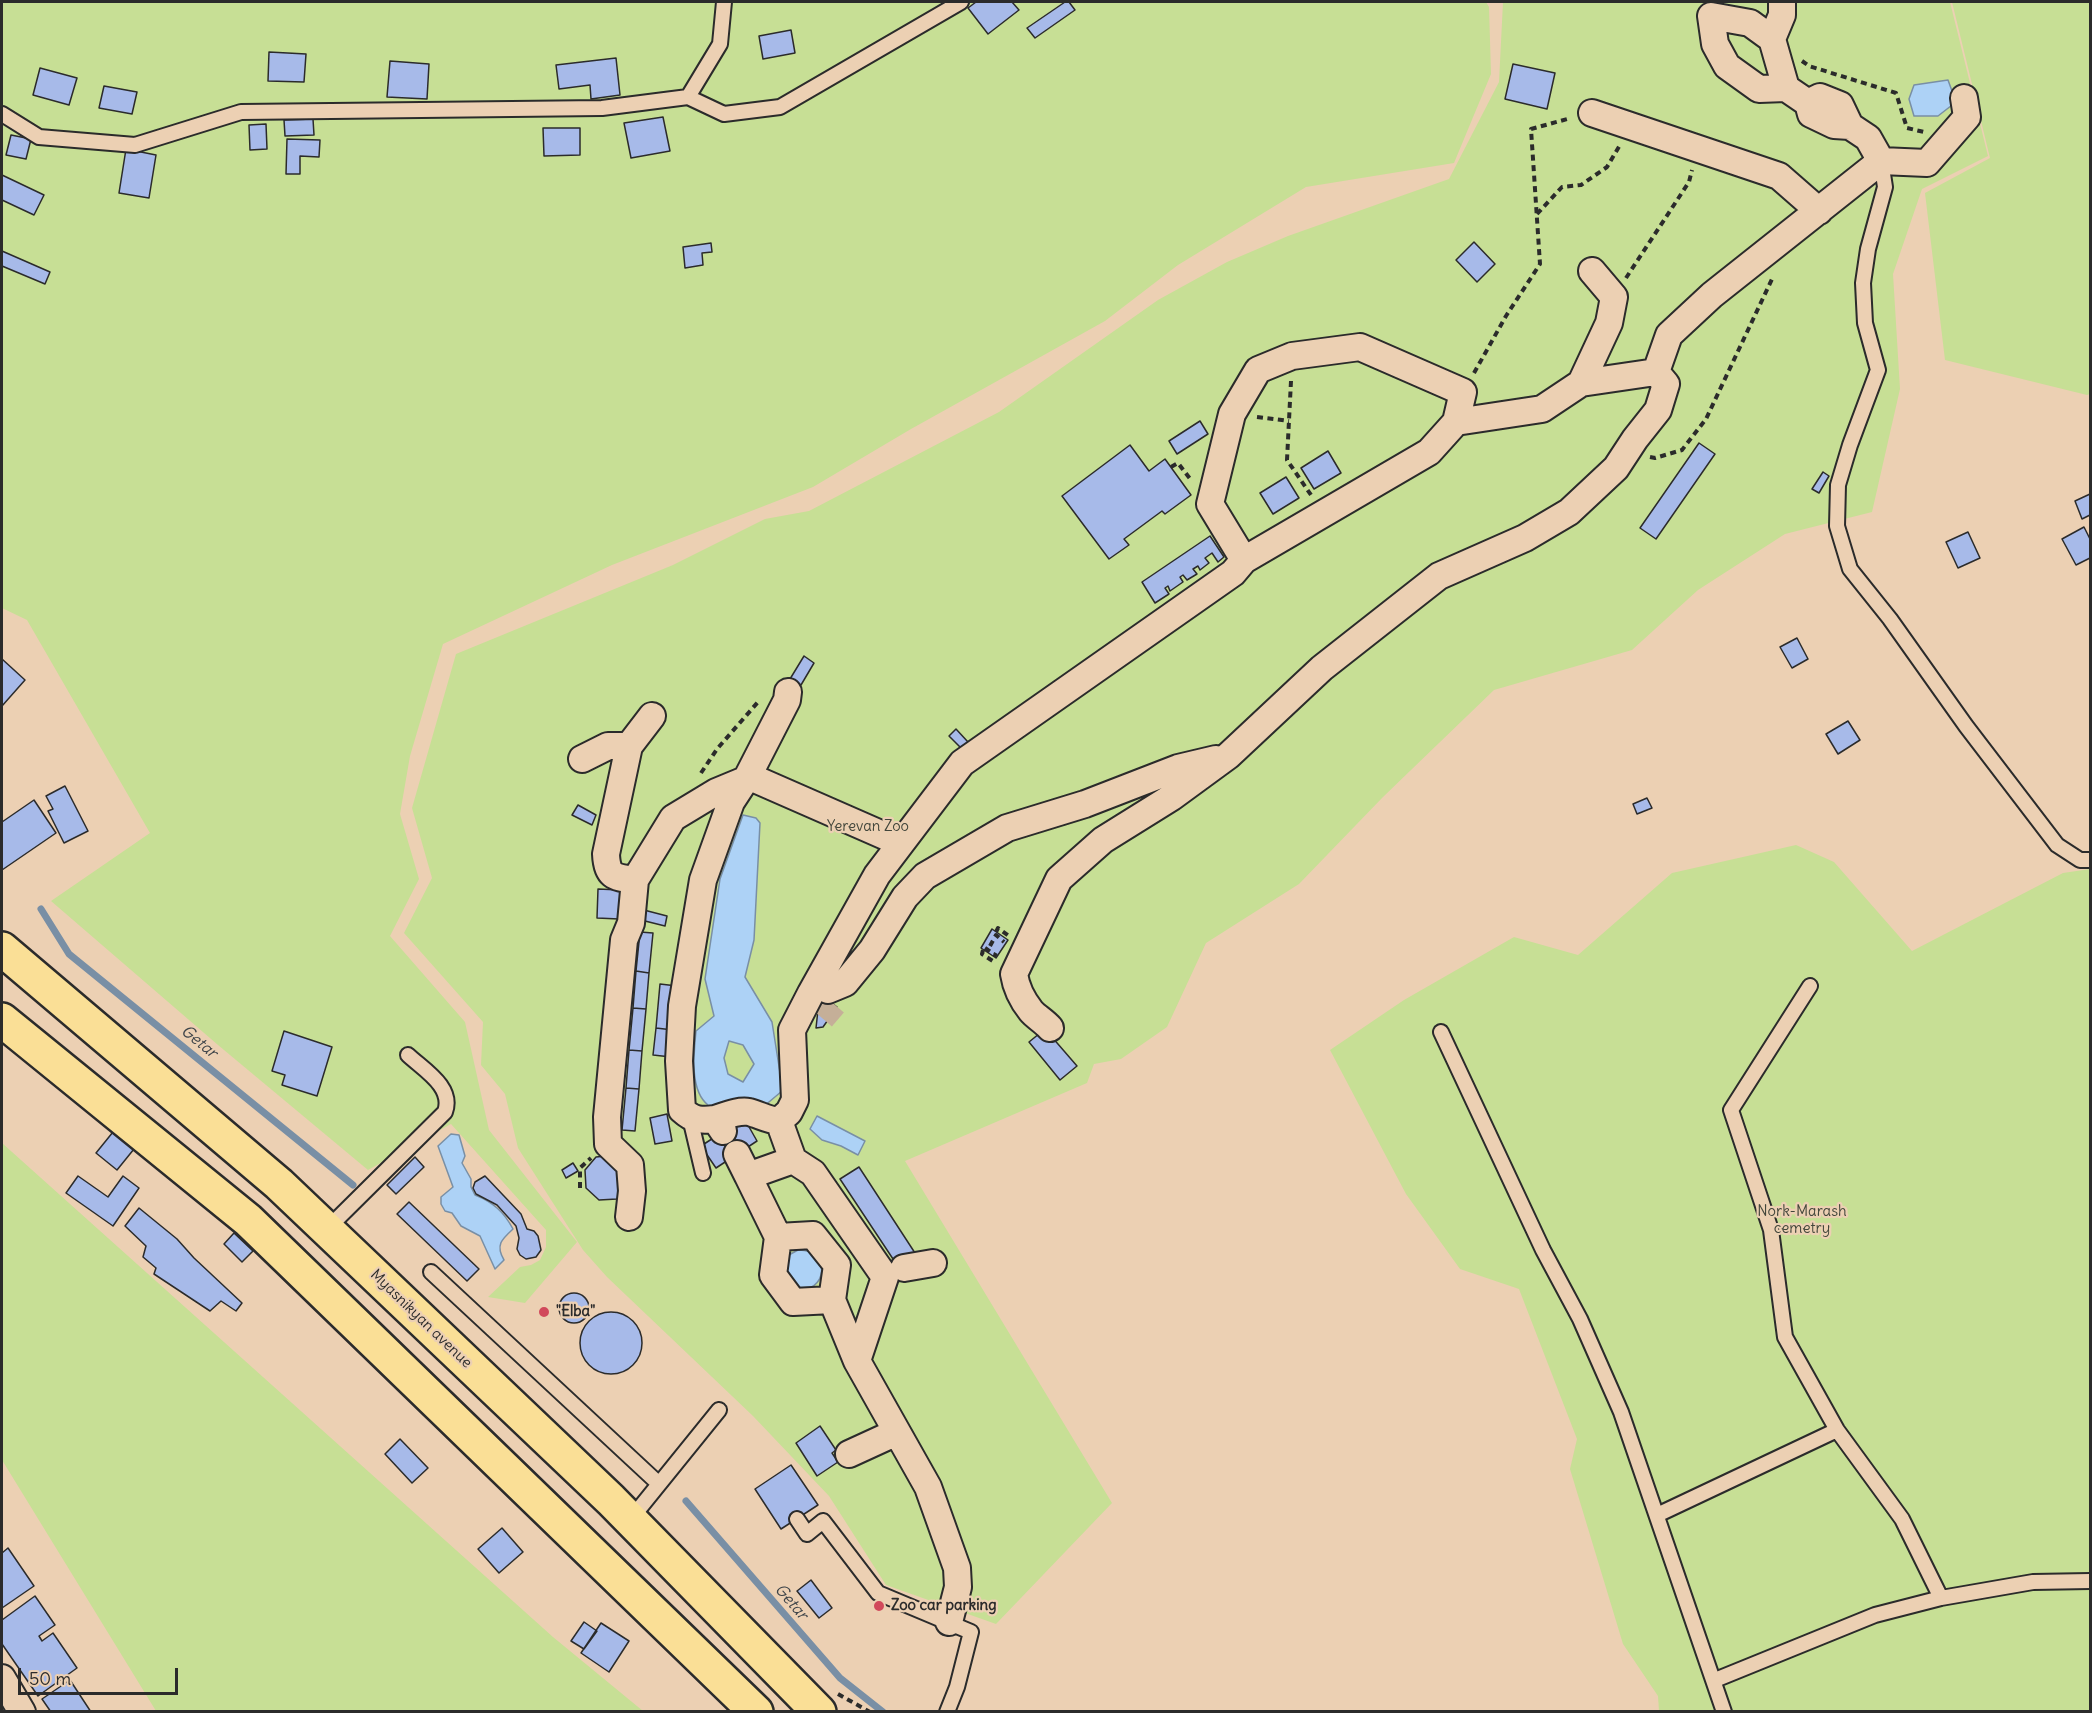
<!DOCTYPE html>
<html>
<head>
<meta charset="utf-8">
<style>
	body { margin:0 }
	#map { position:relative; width:2092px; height:1713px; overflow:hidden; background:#ecd0b3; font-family:Delius,sans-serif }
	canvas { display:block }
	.frame { position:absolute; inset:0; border:3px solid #2b2b2b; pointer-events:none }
	.scale { position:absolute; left:18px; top:1668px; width:160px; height:27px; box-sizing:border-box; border:3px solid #2b2b2b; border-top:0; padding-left:8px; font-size:18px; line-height:21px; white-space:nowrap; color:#2b2b2b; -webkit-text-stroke:4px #ecd0b3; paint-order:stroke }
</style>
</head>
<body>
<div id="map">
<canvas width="2092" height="1713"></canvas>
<div class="frame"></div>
<div class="scale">50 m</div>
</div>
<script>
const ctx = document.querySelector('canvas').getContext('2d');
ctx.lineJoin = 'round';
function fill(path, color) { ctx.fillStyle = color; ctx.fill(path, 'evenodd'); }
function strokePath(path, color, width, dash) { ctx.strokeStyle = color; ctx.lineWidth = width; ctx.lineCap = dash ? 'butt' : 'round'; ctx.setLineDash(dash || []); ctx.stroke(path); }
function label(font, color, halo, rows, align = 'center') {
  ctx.font = font + ' Delius,sans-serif'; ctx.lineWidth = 4.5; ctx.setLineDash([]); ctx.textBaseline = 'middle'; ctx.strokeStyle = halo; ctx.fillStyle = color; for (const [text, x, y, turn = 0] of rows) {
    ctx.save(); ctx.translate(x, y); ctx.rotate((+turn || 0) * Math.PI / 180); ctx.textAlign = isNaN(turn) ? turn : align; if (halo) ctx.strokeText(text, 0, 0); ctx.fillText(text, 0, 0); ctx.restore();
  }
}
const green = new Path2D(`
	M2 2H1486L1489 7 1491 74 1454 163 1306 187 1178 265 1105 321 911 429 813 487 612 565 443 644 410 756 400 814 419 879 390 936 465 1022 489 1130 577 1242 525 1303 488 1297 520 1267 531 1265 540 1260 546 1247V1230L451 1124 368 1170 218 1045 51 901 150 833 27 620 2 608Z
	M1503 2H1950L1988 156 1922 189 1893 274 1900 389 1872 512 1785 534 1698 590 1632 650 1494 690 1383 797 1299 884 1206 943 1167 1027 1121 1059 1094 1064 1087 1083 905 1161 1112 1503 996 1624 886 1585 829 1496 753 1416 607 1277 583 1250 518 1148 505 1094 481 1065 483 1022 404 933 432 878 412 808 456 654 673 565 765 519 809 511 999 412 1158 300 1227 262 1288 236 1449 179 1499 82Z
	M1952 2H2090V394L2087 395 1945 360 1925 193 1990 158Z
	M1796 845 1834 862 1912 951 2063 873 2090 869V1711H1659L1658 1696 1623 1644 1570 1469 1577 1439 1519 1289 1460 1269 1406 1194 1330 1050 1404 1000 1514 937 1578 955 1672 873Z
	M2 1143 553 1637 643 1711H156L2 1460Z`);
const water = new Path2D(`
	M1948 80 1956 102 1938 116H1914L1909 99 1914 85Z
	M743 815 756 818 760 823 754 940 745 977 772 1022 781 1079 788 1086 763 1107 708 1105C689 1090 694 1052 696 1031L714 1016 705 979 720 879ZM729 1041 743 1045 754 1064 743 1082 728 1074 724 1058Z
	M817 1116 865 1141 858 1155 841 1146 822 1140 810 1129Z
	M451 1134 459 1135 465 1156 462 1163 471 1179V1187L475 1195C493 1202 504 1212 513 1229 502 1239 495 1245 504 1260L495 1269 480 1236 461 1226 452 1213 445 1211 441 1204V1197L453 1187 438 1146Z
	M798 1250C832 1249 828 1295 795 1289L782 1268 787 1256Z`);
const stream = new Path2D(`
	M41 909 69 954 353 1185
	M686 1501 840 1678 883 1712`);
const building = new Path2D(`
	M976 2H1012L1019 10 988 34 968 8Z
	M1065 2H1069L1075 10 1035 38 1027 28Z
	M791 30 795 53 763 59 759 36Z
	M269 52 306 54 304 82 268 81Z
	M616 58 620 95 591 99 590 85 559 89 556 65Z
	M390 61 429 64 427 99 387 97Z
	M1513 64 1555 73 1547 109 1505 99Z
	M40 68 77 78 69 105 33 95Z
	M104 86 137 92 132 114 99 108Z
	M663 117 670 151 631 158 624 123Z
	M313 119 314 135 285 136 284 120Z
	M266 124 267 149 250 150 249 125Z
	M543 128H580V155L544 156Z
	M11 135 31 139 26 159 6 155Z
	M287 139 320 140 319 157 300 156V174H286Z
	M126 149 156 155 149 198 119 193Z
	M2 175 44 195 34 215 2 200Z
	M1474 242 1495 264 1477 282 1456 260Z
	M711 243 712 252 702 253 703 265 685 268 683 247Z
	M2 251 50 272 45 284 2 266Z
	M1200 421 1208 434 1177 454 1169 441Z
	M1699 443 1715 454 1656 539 1640 528Z
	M1130 445 1149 471 1165 459 1191 495 1165 514 1162 511 1124 539 1129 545 1109 559 1062 496Z
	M1328 451 1341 473 1314 489 1301 468Z
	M1823 472 1829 476 1819 493 1812 489Z
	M1286 477 1299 498 1273 514 1260 493Z
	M2090 494V515L2082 519 2075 501Z
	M2084 527 2090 539V558L2076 565 2062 539Z
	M1968 532 1980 558 1958 568 1946 542Z
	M1210 536 1224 557 1218 562 1212 553 1205 558 1209 563 1200 570 1198 566 1193 569 1197 574 1187 580 1183 575 1180 577 1183 582 1170 591 1168 586 1165 588 1169 594 1155 603 1142 582Z
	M1797 638 1808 659 1792 668 1780 647Z
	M804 656 814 663 801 685 790 679Z
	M2 659 25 680 2 706Z
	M1848 721 1860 740 1838 754 1826 734Z
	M956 729 968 742 961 748 949 736Z
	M65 786 88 831 64 843 48 811 53 809 46 796Z
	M1647 798 1652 808 1637 814 1633 804Z
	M34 800 56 833 2 870V822Z
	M578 805 596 815 592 825 572 815Z
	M598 889 620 890 619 919 597 918Z
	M640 909 667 916 665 926 637 919Z
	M992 929 1008 940 996 958 981 948Z
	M640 932 653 933 649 973 636 971Z
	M636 971 649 973 646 1009 633 1008Z
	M660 984 677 986 673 1030 656 1028Z
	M824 997 837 1007 823 1027 816 1028 818 1010Z
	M633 1008 646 1009 642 1051 629 1050Z
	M656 1028 673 1030 671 1057 653 1055Z
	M1045 1029 1077 1066 1060 1080 1029 1042Z
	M284 1031 332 1047 317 1096 282 1085 285 1075 272 1071Z
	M629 1050 642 1051 639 1089 626 1088Z
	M626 1088 639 1089 635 1131 622 1130Z
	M667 1114 672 1141 655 1144 650 1118Z
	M744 1118 757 1141 716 1168 701 1146Z
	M113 1132 134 1149 117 1170 96 1153Z
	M615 1155 629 1185 617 1199 599 1200 586 1188 585 1170 596 1157Z
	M415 1157 424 1167 396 1194 387 1185Z
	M573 1163 578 1171 566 1178 562 1170Z
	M859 1167 915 1253 897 1265 840 1179Z
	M78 1176 108 1197 123 1176 139 1188 113 1226 66 1193Z
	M485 1176 521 1214 527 1229 534 1231 538 1236 541 1250 536 1257 526 1259 520 1255 517 1249 519 1238 516 1226 497 1205 476 1194 473 1188 475 1182Z
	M409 1202 479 1269 467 1281 397 1214Z
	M139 1208 177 1239 194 1258 242 1303 236 1311 221 1301 210 1311 154 1274 156 1268 143 1257 146 1246 125 1226Z
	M234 1233 253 1251 242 1262 224 1244Z
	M559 1308a15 15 0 1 1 30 0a15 15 0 1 1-30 0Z
	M580 1343a31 31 0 1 1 62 0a31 31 0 1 1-62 0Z
	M820 1426 836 1450 832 1453 838 1462 817 1476 796 1443Z
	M400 1439 428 1468 412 1483 385 1454Z
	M791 1465 818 1505 781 1529 755 1489Z
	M502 1528 523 1552 499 1573 478 1549Z
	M8 1548 34 1586 2 1608V1553Z
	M811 1580 832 1608 819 1618 797 1591Z
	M35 1596 55 1625 39 1636 42 1641 53 1633 77 1668 38 1696 2 1644V1620Z
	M584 1622 597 1631 584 1649 571 1641Z
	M601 1623 629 1641 609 1672 581 1653Z
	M70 1680 91 1712H51L42 1699Z`);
const streetTunnel = new Path2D(`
	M822 1018 834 1004`);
const path = new Path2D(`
	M1802 61 1809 66 1896 93 1907 128 1924 132
	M1537 214 1562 187 1581 185 1607 167 1620 145
	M1626 278 1689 182 1692 170
	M1474 373 1506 316 1540 264 1531 129 1571 118
	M1291 381 1287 460 1311 495
	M1257 417 1289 421
	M1650 457 1655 458 1682 450 1706 419 1773 277
	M1171 467 1178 463 1191 480
	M701 773 717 749 758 702
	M996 932 998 928 1009 936
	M990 946 996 935 1004 942
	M985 948 995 955 996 953
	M983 950 982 954 996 963
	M580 1188V1168L591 1158
	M838 1694 870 1712`);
const lane = new Path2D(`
	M688 97 724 114 780 107 961 2
	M2 114 39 137 135 145 241 112 602 108 688 97 720 44 724 2
	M1881 161 1885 187 1868 249 1863 283 1865 323 1878 370 1850 445 1838 485 1837 526 1850 569 1890 619 1966 726 2057 845 2080 860H2090
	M1810 986 1731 1110 1771 1230 1785 1337 1837 1430 1902 1519 1941 1598
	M1441 1032 1543 1250 1580 1319 1621 1412 1724 1712
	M690 1118 703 1173
	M326 1230 445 1112C454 1087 424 1070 408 1055
	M431 1272 659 1484
	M1657 1515 1837 1430
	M797 1519 807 1534 823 1521 878 1593 971 1632 957 1687 947 1712
	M630 1520 719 1410
	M1715 1680 1875 1615 1941 1598 2033 1582 2090 1581`);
const street = new Path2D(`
	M1782 2V15L1772 39 1786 88 1808 103 1811 114 1834 125 1850 126
	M1772 39 1750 23 1711 16 1715 44 1727 66 1759 89 1786 88
	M1592 113 1779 176 1819 211
	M1881 161 1927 163 1967 117 1964 98
	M1581 383 1609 323 1614 297 1592 271
	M1244 560 1210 504 1232 414 1258 370 1292 356 1360 347 1463 392 1456 422
	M582 759 608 746H629
	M748 776 787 700 788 692
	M635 880C614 877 607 877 606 854L629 746 652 716
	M828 990 845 983 872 950 905 897 925 876 1007 828 1085 804 1178 768 1216 759
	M1050 1028C1044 1021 1036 1017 1031 1011 1023 1001 1016 987 1014 974L1059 879 1103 840 1172 797 1228 756 1322 668 1439 576 1525 538 1569 512 1616 468 1635 439 1658 410 1666 384 1656 372
	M715 1119C725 1116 738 1110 749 1112 760 1115 768 1120 779 1121L789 1112 795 1100 792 1030 811 993 877 875 962 763 1233 573 1244 560 1429 452 1456 422 1542 409 1581 383 1656 372 1669 335 1712 295 1881 161 1868 138 1850 126 1840 105 1820 97 1808 103
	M779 1121 793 1160 813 1173 885 1277 857 1361 928 1487 957 1568 958 1587 949 1622
	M723 1131 715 1119C700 1121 693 1120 682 1110L679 1061 682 1006 703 880 731 802 748 776 901 843
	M737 1154 748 1176 793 1160
	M748 1176 778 1237 813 1235 837 1265 832 1300 857 1361
	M629 1217 632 1191 630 1165 608 1144 607 1117 624 940 631 923 635 880 673 818 716 792 745 780
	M778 1237 773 1275 793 1302 832 1300
	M904 1268 933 1263
	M849 1454 897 1432
	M2 1678 22 1712`);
const highway = new Path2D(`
	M2 949 279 1184 611 1500 819 1712
	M2 1020 248 1220 756 1712`);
const markers = [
	[544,1312,6,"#d1495b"],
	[879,1606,6,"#d1495b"]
];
const parkNames = [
	["Yerevan Zoo",868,827],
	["Nork-Marash",1802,1212],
	["cemetry",1802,1229]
];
const poiNames = [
	["\"Elba\"",556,1312],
	["Zoo car parking",891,1606]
];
const streetNames = [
	["Myasnikyan avenue",421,1319,44]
];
const waterNames = [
	["Getar",199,1042,39],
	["Getar",791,1602,49]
];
fill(green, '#c7df95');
fill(water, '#add2f6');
strokePath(water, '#798fa5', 1.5);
strokePath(stream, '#798fa5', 7);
fill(building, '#a7bae9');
strokePath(building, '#2b2b2b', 1.5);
strokePath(streetTunnel, '#c5af98', 26, [26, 13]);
strokePath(lane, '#2b2b2b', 18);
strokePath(street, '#2b2b2b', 30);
strokePath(highway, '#2b2b2b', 38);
strokePath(path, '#2b2b2b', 4, [6, 4.5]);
strokePath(lane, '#ecd0b3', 14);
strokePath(street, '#ecd0b3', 26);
strokePath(highway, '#fadf96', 33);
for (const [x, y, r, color] of markers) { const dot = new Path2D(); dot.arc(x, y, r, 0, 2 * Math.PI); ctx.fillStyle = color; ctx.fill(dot); strokePath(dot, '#ecd0b3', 2); }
label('15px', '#42463b', '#ecd0b3', parkNames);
label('bold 15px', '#2b2b2b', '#ecd0b3', poiNames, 'left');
label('15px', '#2b2b2b', '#ecd0b3', streetNames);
label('italic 16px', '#3e4449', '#ecd0b3', waterNames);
</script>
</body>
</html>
